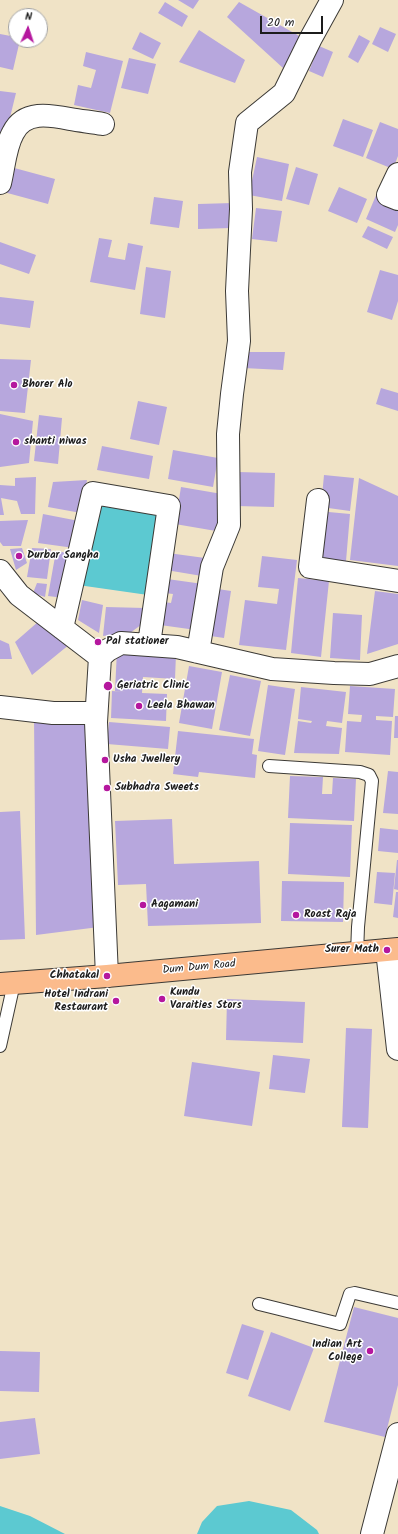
<!DOCTYPE html>
<html>
<head>
<meta charset="utf-8">
<style>
	body { margin:0 }
	#map { position:relative; width:398px; height:1534px; overflow:hidden; background:#f0e3c6; font-family:Kalam,sans-serif }
	canvas { display:block }
	.north { position:absolute; left:8px; top:8px; width:40px; height:40px; box-sizing:border-box; background:#fff; border:1px solid #a4a4a4; border-radius:50%; rotate:3deg; font-size:11px; font-weight:700; line-height:16px; text-align:center; color:#1c1c1c }
	.north::after { content:''; display:block; margin:auto; width:14px; height:18px; background:#b5179e; clip-path:polygon(50% 0,100% 100%,50% 72%,0 100%) }
	.scale { position:absolute; left:260px; top:16px; width:63px; height:18px; box-sizing:border-box; border:2px solid #1c1c1c; border-top:0; padding-left:5px; font-size:12px; line-height:14px; white-space:nowrap; color:#1c1c1c; -webkit-text-stroke:3px #fff; paint-order:stroke }
</style>
</head>
<body>
<div id="map">
<canvas width="398" height="1534"></canvas>
<div class="north">N</div>
<div class="scale">20 m</div>
</div>
<script>
const ctx = document.querySelector('canvas').getContext('2d');
ctx.lineJoin = 'round';
function fill(path, color) { ctx.fillStyle = color; ctx.fill(path, 'evenodd'); }
function strokePath(path, color, width, dash) { ctx.strokeStyle = color; ctx.lineWidth = width; ctx.lineCap = dash ? 'butt' : 'round'; ctx.setLineDash(dash || []); ctx.stroke(path); }
function label(font, color, halo, rows, align = 'center') {
  ctx.font = font + ' Kalam,sans-serif'; ctx.lineWidth = 3; ctx.setLineDash([]); ctx.textBaseline = 'middle'; ctx.strokeStyle = halo; ctx.fillStyle = color; for (const [text, x, y, turn = 0] of rows) {
    ctx.save(); ctx.translate(x, y); ctx.rotate((+turn || 0) * Math.PI / 180); ctx.textAlign = isNaN(turn) ? turn : align; if (halo) ctx.strokeText(text, 0, 0); ctx.fillText(text, 0, 0); ctx.restore();
  }
}
const water = new Path2D(`
	M99 502 159 515 148 595 78 585Z
	M249 1501 291 1510 317 1530 319 1534H197L202 1522 217 1506Z
	M0 1506 30 1516 65 1534H0Z`);
const building = new Path2D(`
	M178 0H199L193 9Z
	M165 2 188 16 182 27 158 13Z
	M239 2 301 37 283 68 227 17Z
	M380 27 396 34 388 52 372 44Z
	M199 30 245 60 235 83 179 62Z
	M140 32 161 43 153 59 132 49Z
	M0 34 16 37V40H20L13 70 0 67Z
	M359 35 370 41 358 63 348 57Z
	M319 46 333 52 323 77 309 71Z
	M86 52 123 61 110 113 74 105 78 85 91 88 96 70 83 66Z
	M129 58 156 64 148 94 121 88Z
	M0 91 16 93 1 154H0Z
	M343 119 373 130 363 157 333 146Z
	M380 122 398 129V156L393 169 366 158Z
	M257 157 289 164 282 201 249 195Z
	M7 166 55 179 48 204 0 191Z
	M296 167 318 174 309 205 286 199Z
	M339 187 367 199 357 223 328 211Z
	M377 193 398 202V225L395 232 366 219Z
	M154 197 183 201 179 228 150 224Z
	M233 203 231 228 198 229V204Z
	M256 208 282 211 277 242 252 239Z
	M368 226 393 237 387 249 362 237Z
	M99 238 112 240 108 257 125 260 128 243 143 246 135 290 90 282Z
	M0 242 36 255 29 274 0 264Z
	M146 267 171 271 165 318 140 314Z
	M380 270 398 275V301L392 320 367 312Z
	M0 297 34 301 30 328 0 324Z
	M245 352H285L283 370 243 368Z
	M0 359 31 360 25 413 0 411Z
	M381 388 398 393V411L376 404Z
	M138 401 167 407 159 445 130 439Z
	M0 414 33 421 29 463 0 467Z
	M39 415 62 418 58 464 34 461Z
	M102 446 153 456 149 479 97 470Z
	M173 450 218 458 213 487 168 479Z
	M238 472 275 473 274 507 237 506Z
	M324 475 354 478 350 511 321 507Z
	M36 477 35 514H21L17 501 1 498 4 515H0V485L15 486V478Z
	M359 478 398 496V566L350 560Z
	M87 480 81 513 48 507 53 482Z
	M181 487 222 494 216 531 175 524Z
	M318 511 350 514 346 561 314 559Z
	M43 514 79 521 74 548 38 543Z
	M28 520 21 546H3L0 542V521Z
	M22 548 27 563 16 570 10 549Z
	M32 548 51 549 47 579 27 577Z
	M56 551 74 554 64 598 48 596Z
	M168 553 205 558 202 576 166 570Z
	M262 556 297 560 286 650 239 645 245 600 277 604 279 589 258 587Z
	M160 578 203 584 196 630 153 624 156 601 171 603 173 594 157 592Z
	M298 578 329 581 321 657 291 653Z
	M37 583 47 584 45 597 33 593Z
	M211 588 231 591 224 638 204 635Z
	M375 591 398 594V644L367 654Z
	M82 600 103 605 99 633 78 620Z
	M106 607 145 608V622L130 633 103 636Z
	M333 613 362 615 360 660 330 658Z
	M39 621 70 644 32 675 15 642Z
	M0 640 9 644 12 659H0Z
	M117 650 176 654 175 679 143 677 142 693 167 694 166 721 111 718 112 691 127 692 115 691Z
	M189 666 222 672 212 729 179 723Z
	M230 675 261 681 250 736 219 730Z
	M268 685 295 689 285 755 258 751Z
	M350 686 395 689 393 717 376 716V720L392 721 390 755 345 752 347 721 361 722 362 715 348 714Z
	M301 687 346 692 342 723 327 721 326 726 342 728 339 754 294 753 298 721 311 723 312 721 298 719Z
	M395 716H398V738H394Z
	M34 717 87 719 99 927 36 935Z
	M109 722 170 727 168 749 107 744Z
	M178 731 254 739 252 754 257 755 255 778 199 772 198 777 173 774Z
	M388 771 398 772V814L383 813Z
	M290 776 323 777 322 794H332L333 778 356 779 354 821 288 818Z
	M20 811 25 939 0 940V812Z
	M172 819 174 864 259 861 261 923 148 926 146 884 118 885 115 821Z
	M290 823 352 825 350 877 288 874Z
	M380 828 398 830V853L378 851Z
	M397 860H398V890L394 889Z
	M377 872 395 873 392 905 374 903Z
	M282 881 344 882 343 922 281 921Z
	M396 892H398V918L393 917Z
	M227 999 305 1002 303 1043 226 1040Z
	M346 1028 372 1029 368 1128 342 1127Z
	M273 1055 310 1059 305 1093 269 1089Z
	M192 1062 260 1072 252 1126 184 1116Z
	M354 1307 398 1318V1385L385 1437 324 1422Z
	M242 1324 264 1331 248 1380 226 1373Z
	M271 1332 314 1348 290 1411 248 1396Z
	M0 1351 40 1352 39 1392 0 1391Z
	M35 1418 40 1454 0 1459V1422Z`);
const service = new Path2D(`
	M269 766 360 772 369 775 372 781 358 927 357 954
	M0 1046 14 983
	M259 1304 340 1324 350 1294 355 1293 398 1303`);
const minor = new Path2D(`
	M398 174 388 195 398 199
	M0 183C4 167 5 147 13 133 24 110 50 115 70 119 81 121 92 122 103 124
	M318 500 310 567 398 581
	M0 571 19 595 100 657 96 722 107 976
	M62 628 93 493 169 506 149 644
	M198 652 212 567 229 525 228 434 232 394 239 341 237 291 241 209 240 172 247 123 284 93 311 38 332 0
	M100 657 108 650 121 643 177 647 272 669 334 673 370 674 398 666
	M0 707 53 713H96
	M387 950 398 1049
	M372 1534 398 1434`);
const primary = new Path2D(`
	M0 984 107 976 398 949`);
const markers = [
	[14,385,4,"#b5179e"],
	[16,442,4,"#b5179e"],
	[19,556,4,"#b5179e"],
	[98,642,4,"#b5179e"],
	[108,686,5,"#b5179e"],
	[139,706,4,"#b5179e"],
	[105,760,4,"#b5179e"],
	[107,788,4,"#b5179e"],
	[143,905,4,"#b5179e"],
	[296,915,4,"#b5179e"],
	[387,950,4,"#b5179e"],
	[107,976,4,"#b5179e"],
	[162,999,4,"#b5179e"],
	[116,1001,4,"#b5179e"],
	[370,1351,4,"#b5179e"]
];
const poiNames = [
	["Bhorer Alo",22,385],
	["shanti niwas",24,442],
	["Durbar Sangha",27,556],
	["Pal stationer",106,642],
	["Geriatric Clinic",117,686],
	["Leela Bhawan",147,706],
	["Usha Jwellery",113,760],
	["Subhadra Sweets",115,788],
	["Aagamani",151,905],
	["Roast Raja",304,915],
	["Surer Math",379,950,"right"],
	["Chhatakal",99,976,"right"],
	["Kundu",170,993],
	["Varaities Stors",170,1006],
	["Hotel Indrani",108,995,"right"],
	["Restaurant",108,1008,"right"],
	["Indian Art",362,1345,"right"],
	["College",362,1358,"right"]
];
const streetNames = [
	["Dum Dum Road",199,968,-5]
];
fill(water, '#5cc9d1');
fill(building, '#b7a7dd');
strokePath(service, '#3c3a36', 14);
strokePath(minor, '#3c3a36', 24);
strokePath(primary, '#3c3a36', 24);
strokePath(service, '#fff', 12);
strokePath(minor, '#fff', 22);
strokePath(primary, '#fbbb8c', 22);
for (const [x, y, r, color] of markers) { const dot = new Path2D(); dot.arc(x, y, r, 0, 2 * Math.PI); ctx.fillStyle = color; ctx.fill(dot); strokePath(dot, '#fff', 1.5); }
label('bold 11px', '#1c1c1c', '#fff', poiNames, 'left');
label('11px', '#1c1c1c', '#fff', streetNames);
</script>
</body>
</html>
